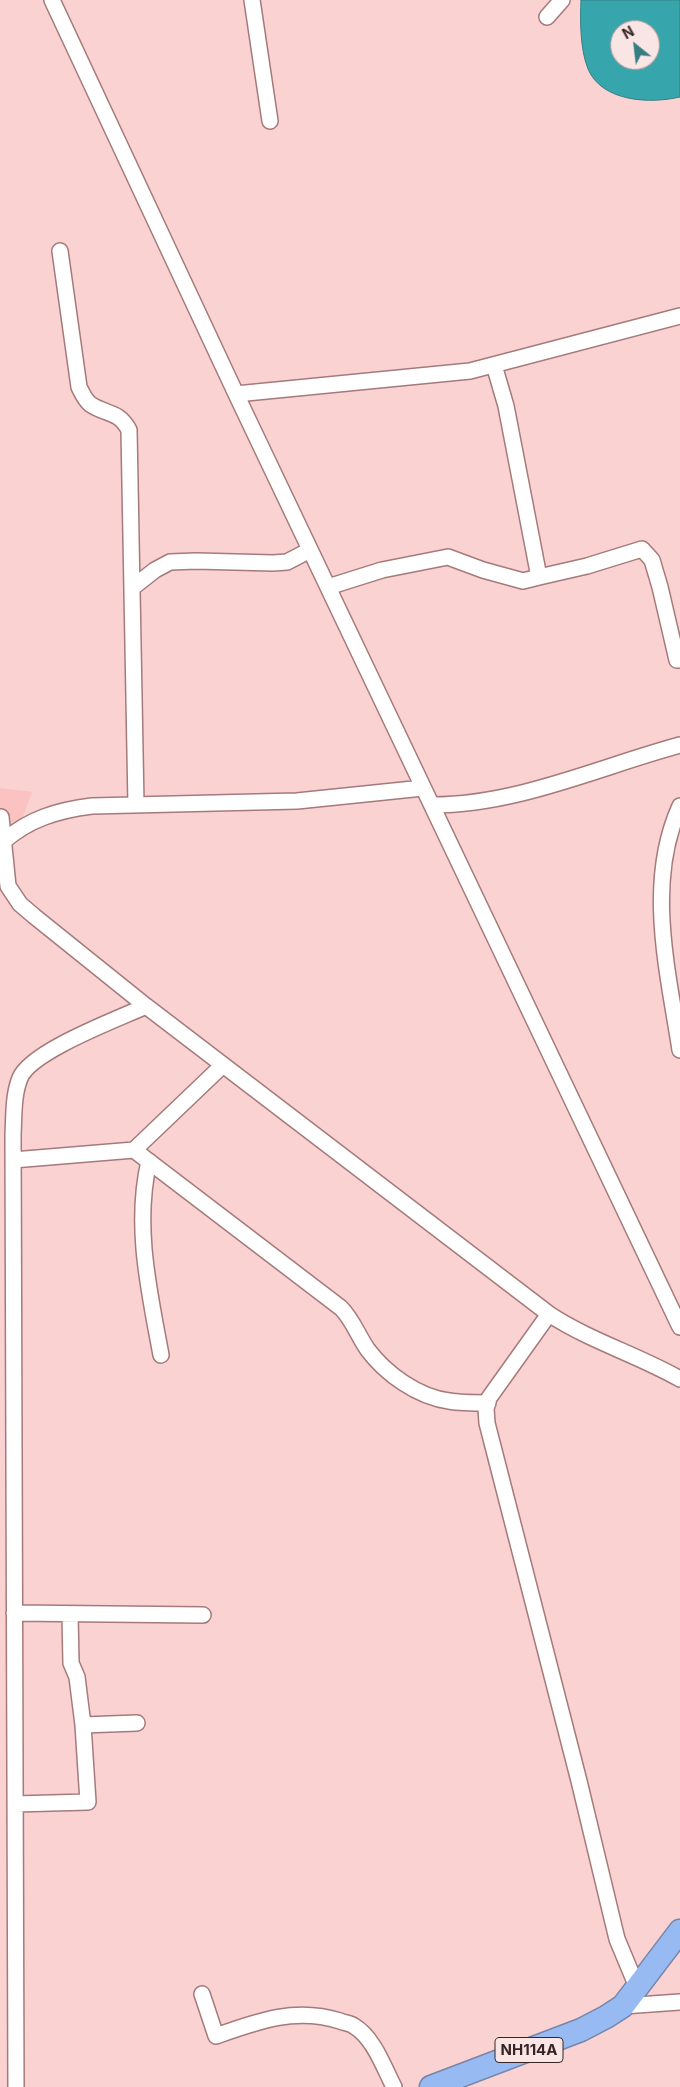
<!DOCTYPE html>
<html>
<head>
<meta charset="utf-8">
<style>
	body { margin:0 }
	#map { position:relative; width:680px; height:2087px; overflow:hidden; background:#f9d2d1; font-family:Inter,sans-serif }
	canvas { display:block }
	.north { position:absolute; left:610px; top:20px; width:50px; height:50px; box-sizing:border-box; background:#f9e5e4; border:1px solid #ab9898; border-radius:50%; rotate:331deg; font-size:14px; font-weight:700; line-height:20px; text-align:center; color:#372525 }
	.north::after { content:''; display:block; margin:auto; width:18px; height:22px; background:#357e81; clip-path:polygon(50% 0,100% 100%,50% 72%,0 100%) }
</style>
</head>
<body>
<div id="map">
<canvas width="680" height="2087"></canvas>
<div class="north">N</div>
</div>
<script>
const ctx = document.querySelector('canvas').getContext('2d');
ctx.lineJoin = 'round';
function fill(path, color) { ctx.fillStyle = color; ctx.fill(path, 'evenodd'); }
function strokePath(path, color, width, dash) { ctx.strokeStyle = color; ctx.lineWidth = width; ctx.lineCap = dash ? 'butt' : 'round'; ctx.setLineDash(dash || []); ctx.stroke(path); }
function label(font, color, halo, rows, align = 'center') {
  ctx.font = font + ' Inter,sans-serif'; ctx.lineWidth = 4.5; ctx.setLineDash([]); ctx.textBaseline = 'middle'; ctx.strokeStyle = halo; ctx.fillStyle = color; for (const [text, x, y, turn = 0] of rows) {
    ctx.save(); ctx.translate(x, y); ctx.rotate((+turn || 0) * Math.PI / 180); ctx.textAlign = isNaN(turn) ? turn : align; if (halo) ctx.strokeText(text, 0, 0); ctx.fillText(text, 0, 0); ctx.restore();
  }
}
const built = new Path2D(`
	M0 788 32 792 0 878Z`);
const water = new Path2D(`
	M581 0H680V97C650 104 602 102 588 69 580 49 580 20 581 0ZM620 30H650V60H620Z`);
const minor = new Path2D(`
	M52 0 236 394 680 1327
	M252 0 270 121
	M547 17 562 0
	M60 251 79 387C82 393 85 400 90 404 106 415 118 410 129 430L136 805
	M236 394 470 371 680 316
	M539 577 587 566 642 549 652 560 660 587 677 660H680
	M328 587 382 570 448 557 483 570 523 581 539 577 506 406 494 365
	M132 588 155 570 170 562 196 561 273 563 287 562 310 550
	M432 805C517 805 599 767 680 745
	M680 806C645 883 668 971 680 1050
	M1 817 8 886 20 904 34 916 146 1006 549 1314C590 1341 638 1355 680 1379
	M3 842C28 819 59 810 92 806L297 801 423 788
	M134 1150 341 1308C353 1320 358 1336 368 1350 386 1374 418 1397 449 1401 461 1403 475 1403 488 1403
	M13 1160 134 1150 223 1065
	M149 1161C134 1226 149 1290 161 1355
	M549 1314 489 1398 486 1409 487 1423 579 1781 617 1939 637 1987
	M14 1613 203 1615
	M83 1725 137 1723
	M15 1804 88 1802 83 1725 77 1677 71 1663 70 1614
	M202 1994 216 2036C258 2021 295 2007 340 2021 344 2023 350 2023 354 2026 374 2038 384 2068 394 2087
	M623 2006 680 2002
	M16 2087 13 1135C14 1117 13 1095 20 1078 31 1051 118 1019 146 1006`);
const highway = new Path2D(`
	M431 2087 581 2030 606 2017 623 2006 680 1931`);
const shields = [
	[529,2050,68]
];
const shieldNames = [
	["NH114A",529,2050]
];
fill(built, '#fac2c1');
fill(water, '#36a6ac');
strokePath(water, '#367f84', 1);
strokePath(minor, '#a67a7a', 18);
strokePath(highway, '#7686aa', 25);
strokePath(minor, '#fff', 15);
strokePath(highway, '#98baf2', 22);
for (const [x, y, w] of shields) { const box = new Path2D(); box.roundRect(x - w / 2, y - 12.5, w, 25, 4); ctx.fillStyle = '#f9e5e4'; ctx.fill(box); strokePath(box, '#372525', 1); }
label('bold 15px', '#372525', null, shieldNames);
</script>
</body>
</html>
